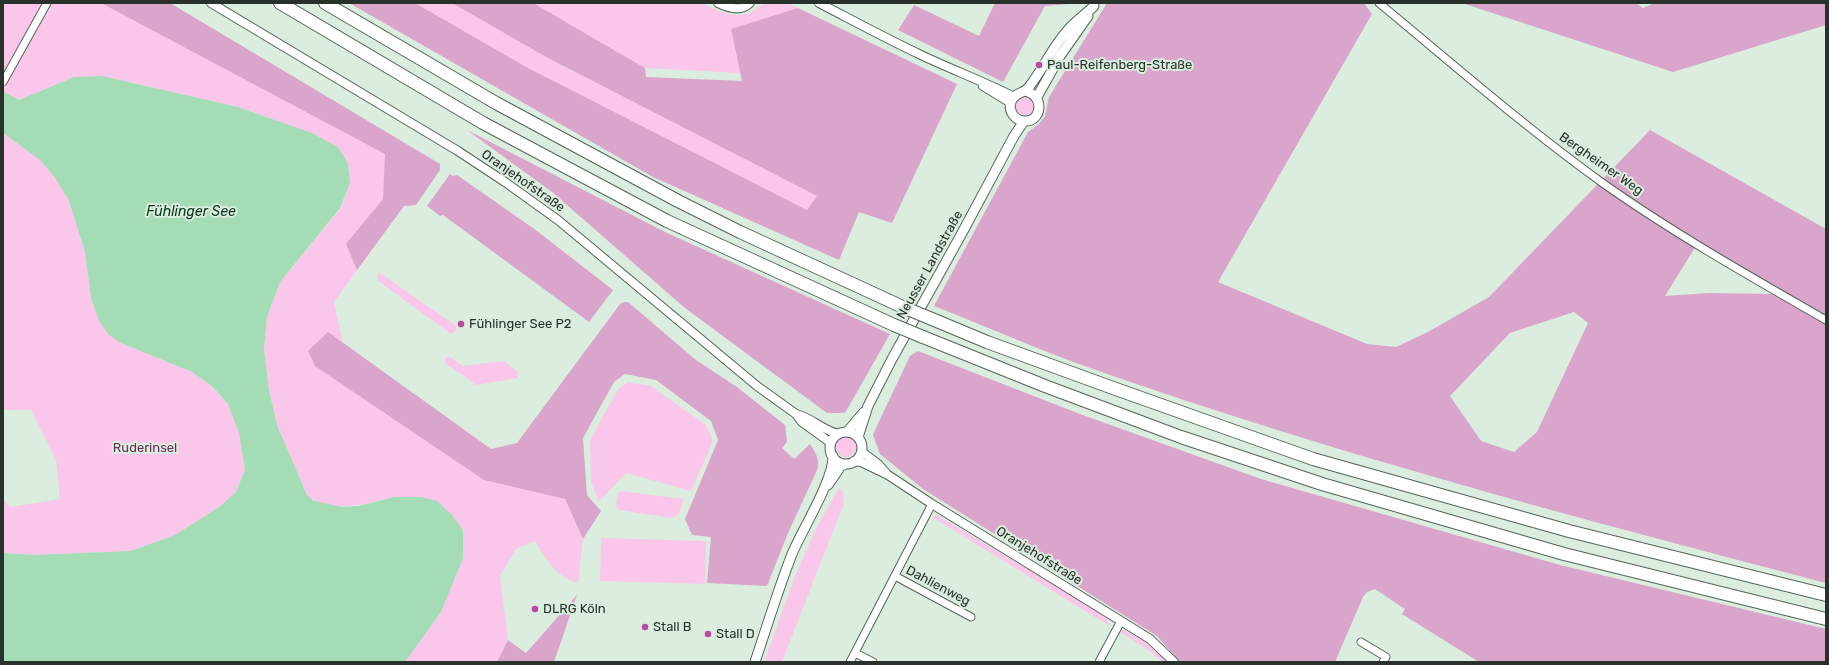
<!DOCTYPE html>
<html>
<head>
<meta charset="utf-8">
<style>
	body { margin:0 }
	#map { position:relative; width:1829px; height:665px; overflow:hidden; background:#daeddf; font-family:Rubik,sans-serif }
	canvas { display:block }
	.frame { position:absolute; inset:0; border:4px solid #29312b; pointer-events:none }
</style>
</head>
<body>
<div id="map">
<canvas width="1829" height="665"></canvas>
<div class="frame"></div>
</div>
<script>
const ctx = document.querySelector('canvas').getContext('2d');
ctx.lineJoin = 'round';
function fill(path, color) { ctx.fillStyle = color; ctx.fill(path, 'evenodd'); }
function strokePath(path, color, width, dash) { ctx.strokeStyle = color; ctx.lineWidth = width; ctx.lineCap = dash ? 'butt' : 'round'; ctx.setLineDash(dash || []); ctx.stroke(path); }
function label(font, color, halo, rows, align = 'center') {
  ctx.font = font + ' Rubik,sans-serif'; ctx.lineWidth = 4; ctx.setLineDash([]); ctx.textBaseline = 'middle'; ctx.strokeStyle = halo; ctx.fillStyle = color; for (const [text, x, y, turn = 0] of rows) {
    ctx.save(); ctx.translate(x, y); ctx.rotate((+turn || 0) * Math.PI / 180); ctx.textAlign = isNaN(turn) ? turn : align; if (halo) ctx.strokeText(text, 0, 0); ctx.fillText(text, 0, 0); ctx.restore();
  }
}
const green = new Path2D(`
	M3 3H101L386 154 404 206 334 302 343 343 484 480 565 499 583 539 578 583C557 578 546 559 535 541L516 549 500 576 508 640 497 662H405L441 612 463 558 394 497C369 503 328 516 307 495L277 425 269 390 264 349 267 317 280 282 341 208 350 183 348 163 338 147 312 133 238 107 102 76 74 77 19 100 3 91Z
	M415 3H452L546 57 817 196 807 210 528 68Z
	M533 3H702C725 14 742 23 764 3H787L798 8 731 29 740 73 645 68Z
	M1016 106a9 9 0 1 1 18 0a9 9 0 1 1-18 0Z
	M3 133 40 160 56 179 69 201 85 252 91 298 121 343 192 372 211 386 228 404 239 433 245 470 236 492 219 507 175 535 131 551 33 555 3 553V500L10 507 60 499 56 460 31 410H3Z
	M380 273 456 326V331L451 334 377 280V275Z
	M448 356 463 366 504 361 518 372V378L476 385 445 363V358Z
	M628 382 651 386 706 425 713 441 691 491 626 473 599 502 591 482 590 440 618 389Z
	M836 447a10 10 0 1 1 20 0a10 10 0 1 1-20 0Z
	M839 488 842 490 844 503 782 662H764L795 576 817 527Z
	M622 491 684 499 679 514 671 518 619 510 616 507 618 493Z
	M937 515 1104 615 1110 624 1108 625 932 517Z
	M601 538 706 541 705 584 600 581Z
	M1125 630 1144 641 1169 662H1162L1151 652 1119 631Z`);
const forest = new Path2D(`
	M101 3H170L440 164V170L416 205 404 206 357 270 346 244 383 199 385 154Z
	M349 3H415L528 68 807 210 817 196 546 57 452 3H533L645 68 646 77 742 81 731 29 798 8 957 84 892 223 859 212 839 260 653 177Z
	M995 3H1080L1045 6 1003 82 898 30 914 5 979 36Z
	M1107 3H1364L1372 14 1218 282 1367 344 1396 347 1428 332 1489 297 1650 130 1826 229V583C1581 519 1335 454 1096 370 1041 351 988 327 934 306L1028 132 1039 124 1045 116 1049 97ZM1696 246 1774 294 1709 293 1665 296ZM1574 312 1588 323 1537 432 1514 452 1481 441 1450 396 1510 333Z
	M1462 3H1636L1643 8 1655 3H1826V25L1673 72Z
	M467 130 665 232 890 334 845 413H827L685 308 552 192Z
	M450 174 452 176 457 175 537 231 613 290 589 322 443 215 440 216 427 206Z
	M624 302H628L696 360 737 387 785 425 787 442 782 448 794 459 810 444C816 453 819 458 818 468L788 533 767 586 707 583 711 537 692 535 685 519 718 440 711 421 656 380 625 374 614 382 583 438 587 495 601 511 583 539 565 499 484 480 315 366 308 351 328 332 491 449 517 443 620 304Z
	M918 351 1080 414 1261 479 1560 565 1826 629V662H1479L1402 614 1405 609 1375 589 1367 592 1363 597 1335 662H1180L1157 636 923 489 880 454 873 435 875 430 910 356Z
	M577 595 554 662H497L508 640 526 653Z`);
const water = new Path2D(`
	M102 76 238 107 312 133 338 147 348 163 350 183 340 208 280 282 267 317 264 349 269 390 277 425 307 495 314 501 342 507 359 506 394 497H421L437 501 451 514 463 530V558L441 612 405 662H3V553L33 555 131 551 175 535 219 507 236 492 245 470 239 433 228 404 212 386 192 372 121 343 109 335 99 321 91 298 85 252 69 201 56 179 40 160 3 133V91L19 100 74 77Z`);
const minor = new Path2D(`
	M1379 3C1453 64 1526 128 1604 184 1675 234 1751 277 1826 320
	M3 82 47 3
	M895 576 971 617
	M1361 642 1386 657 1383 662
	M855 653 873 662
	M850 662 932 504
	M1099 662 1121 621`);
const tertiary = new Path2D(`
	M211 3 458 151 505 182 558 220 757 386 796 414 802 422 831 443
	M718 3C728 8 741 12 750 3
	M819 3C852 20 885 38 919 54 950 69 983 81 1014 97
	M983 86 1011 103
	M796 414C812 418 823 431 839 434
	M862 452 878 464 886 473
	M854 461 861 462 888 475 932 504 1121 621 1150 639 1174 662`);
const secondary = new Path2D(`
	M1025 91C1045 95 1042 122 1025 121 1015 121 1008 111 1011 102 1014 92 1024 94 1029 87 1043 69 1052 48 1067 31 1074 22 1085 15 1094 6
	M1037 97 1060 56 1088 16
	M847 432 864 412
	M830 448a16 16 0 1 1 32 0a16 16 0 1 1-32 0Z
	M858 437 868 406 892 359 962 233 1014 136 1024 121
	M828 485 841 466 846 464
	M755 662C767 626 778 590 792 554 802 530 834 479 833 456`);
const motorway = new Path2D(`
	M280 3 483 123 667 221 894 325
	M325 3 496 103 678 201 740 232 905 308
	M932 319 987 342 1113 388 1313 459 1569 531 1826 595
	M923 337 1045 386 1181 437 1322 484 1564 554 1826 619`);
const motorwayBridge = new Path2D(`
	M905 308 932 319
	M894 325 923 337`);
const markers = [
	[1039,65,4,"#bb49a3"],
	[461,324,4,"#bb49a3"],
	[535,609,4,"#bb49a3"],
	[645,627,4,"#bb49a3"],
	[708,634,4,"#bb49a3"]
];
const poiNames = [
	["Paul-Reifenberg-Straße",1047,65],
	["Fühlinger See P2",469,324],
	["DLRG Köln",543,609],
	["Stall B",653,627],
	["Stall D",716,634]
];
const streetNames = [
	["Bergheimer Weg",1601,164,35],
	["Oranjehofstraße",523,181,35],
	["Neusser Landstraße",930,265,-61],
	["Oranjehofstraße",1039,556,32],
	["Dahlienweg",938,586,28]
];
const parkNames = [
	["Ruderinsel",145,448]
];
const waterNames = [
	["Fühlinger See",191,212]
];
fill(green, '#fac7eb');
fill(forest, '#d9a5cb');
fill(water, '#a4dcb5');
strokePath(minor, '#546459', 9);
strokePath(tertiary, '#546459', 10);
strokePath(secondary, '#546459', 11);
strokePath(motorway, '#546459', 14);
strokePath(minor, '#fff', 7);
strokePath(tertiary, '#fff', 8);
strokePath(secondary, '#fff', 9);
strokePath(motorway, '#fff', 12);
strokePath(motorwayBridge, '#546459', 14, []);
strokePath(motorwayBridge, '#fff', 12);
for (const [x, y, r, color] of markers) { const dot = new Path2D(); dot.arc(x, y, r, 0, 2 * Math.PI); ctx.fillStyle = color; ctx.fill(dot); strokePath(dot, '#daeddf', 1.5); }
label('13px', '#29312b', '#daeddf', poiNames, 'left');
label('13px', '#29312b', '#daeddf', streetNames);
label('13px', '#6a2c5d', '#daeddf', parkNames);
label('italic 14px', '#07351c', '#daeddf', waterNames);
</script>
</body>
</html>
